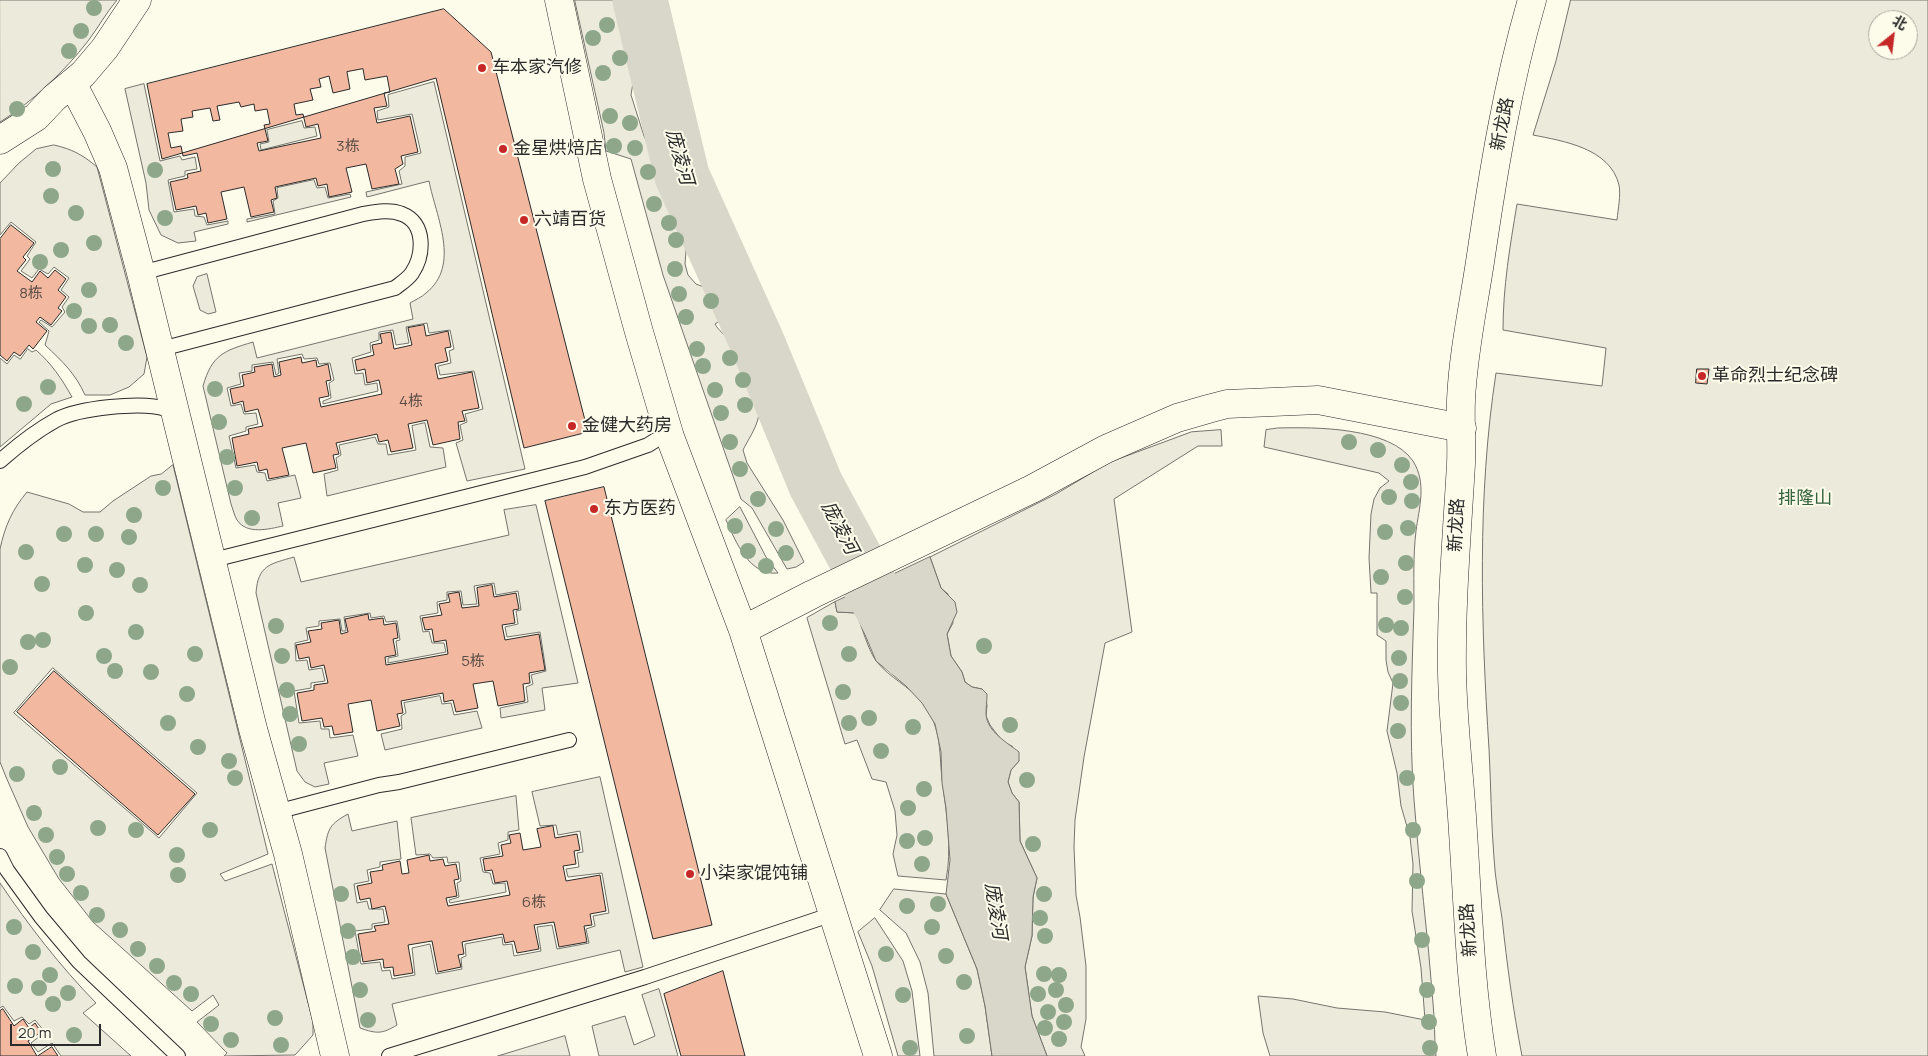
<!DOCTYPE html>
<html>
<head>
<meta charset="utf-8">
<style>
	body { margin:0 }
	#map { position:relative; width:1928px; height:1056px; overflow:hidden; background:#fdfbea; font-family:Manrope,"Noto Sans SC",sans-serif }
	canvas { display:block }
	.north { position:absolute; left:1868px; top:10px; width:50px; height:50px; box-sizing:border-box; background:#fdfbea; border:1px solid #a9a89e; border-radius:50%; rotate:29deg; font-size:14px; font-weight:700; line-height:20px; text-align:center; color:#2b2b2b }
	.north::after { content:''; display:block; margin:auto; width:18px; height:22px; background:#c62828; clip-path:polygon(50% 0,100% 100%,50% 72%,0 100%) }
	.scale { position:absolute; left:10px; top:1024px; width:91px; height:22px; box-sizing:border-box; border:2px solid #2b2b2b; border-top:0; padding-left:6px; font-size:15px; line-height:18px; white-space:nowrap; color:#2b2b2b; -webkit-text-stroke:4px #fdfbea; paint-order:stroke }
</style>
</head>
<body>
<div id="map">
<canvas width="1928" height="1056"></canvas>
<div class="north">北</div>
<div class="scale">20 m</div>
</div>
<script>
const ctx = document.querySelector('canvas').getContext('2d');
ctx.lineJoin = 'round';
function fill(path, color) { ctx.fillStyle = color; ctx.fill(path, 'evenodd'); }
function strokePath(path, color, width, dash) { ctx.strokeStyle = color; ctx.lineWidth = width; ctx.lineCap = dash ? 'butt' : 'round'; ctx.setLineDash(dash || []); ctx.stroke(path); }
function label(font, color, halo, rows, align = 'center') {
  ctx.font = font + ' Manrope,"Noto Sans SC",sans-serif'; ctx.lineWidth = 4; ctx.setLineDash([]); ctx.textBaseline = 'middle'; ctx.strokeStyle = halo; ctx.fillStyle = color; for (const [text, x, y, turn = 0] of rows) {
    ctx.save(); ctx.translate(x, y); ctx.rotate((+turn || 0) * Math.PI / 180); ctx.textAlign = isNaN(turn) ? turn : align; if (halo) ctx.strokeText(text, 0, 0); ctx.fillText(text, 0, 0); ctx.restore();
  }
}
const green = new Path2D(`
	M0 0H117C106 13 98 28 88 41 65 71 31 103 0 122Z
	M575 0H616L628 24 635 46V70L631 95 644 136 659 169V188L662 196 682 229 687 239 685 264 688 275 696 284 717 292 725 303 726 312 721 320 715 324C724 339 731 335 741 345 754 361 763 399 758 419 755 430 748 440 743 450L747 463 783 520 804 562 796 567 787 569 752 508 741 499 663 275 631 159 606 151 604 133Z
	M1571 0H1928V1056H1522C1513 1010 1507 964 1502 918 1499 898 1495 878 1494 858 1491 822 1491 785 1489 749 1481 623 1477 497 1496 373L1602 386 1606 348 1503 330C1503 287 1510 246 1517 204L1617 220C1618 209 1621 195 1619 185 1610 148 1563 141 1533 135L1556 61ZM1878 20H1908V50H1878Z
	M434 82 525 469 467 481 456 443 463 440 460 425 467 422 465 414 483 409 474 371 440 375 438 366 451 363 449 351 454 349 450 330 429 333 427 323 406 327 409 343 396 345 393 330 379 332V340L370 343 371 352 352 358 355 374 363 373 365 385 377 383 378 391 323 404V401L331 398 329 383 334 380 330 363 319 364 317 358 304 359 302 354 277 359 279 373 276 375 273 362 252 365V371L239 373 241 384 227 388 231 406 241 404 244 414 256 413 258 424 246 427V431L229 436 236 468 255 465 257 472 265 473 267 481 295 475 301 498 278 503 283 526C269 529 247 535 237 520 234 515 233 509 231 504L203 386C212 355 223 351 253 342L257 358 413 319 410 303C415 300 422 297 426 293 461 265 436 217 429 181L367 197 366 192 402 184 399 171 405 166V157L421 153 412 114 378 120 377 111 389 107 388 95Z
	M144 84 160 161 180 156 182 160 195 157 197 169 185 171V176L168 180 174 212 194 209 195 216 204 217 207 225 228 221V224L194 232 196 241 178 243 161 235 149 210 146 183 125 89Z
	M302 121 304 128 315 127 317 136 261 150 260 144 269 142 267 130Z
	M54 145C72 149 83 155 97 167L147 357 144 374 129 387 110 395H85C75 373 63 362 45 345L49 331 39 322 41 320 52 327 65 312 62 307 69 297 61 290 69 278 54 267 48 274 39 269 32 278 21 271 30 259 27 256 36 242 11 222 0 235V183L19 163 36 149Z
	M314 180 317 188 325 187 328 198 350 194 351 197 247 222V219L275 214 273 201 278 198 277 188Z
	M207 274 216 312 208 314 200 310 193 286 197 277Z
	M28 349 32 352 36 350C51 363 62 379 72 397L51 404 0 447V358L7 364 14 355 20 359Z
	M425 423 430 447 443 448 446 467 327 496 324 474 338 470 336 458 341 455 339 445 375 437 378 444H386L388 455 416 450 412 426Z
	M1278 428C1315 427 1390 427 1413 461 1427 483 1419 508 1416 531 1413 556 1414 582 1414 607 1412 671 1409 735 1414 800 1419 868 1428 935 1433 1003 1435 1021 1434 1038 1436 1056H1270L1263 1033 1258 996 1293 999 1337 1008 1385 1012 1425 1020 1421 968 1412 911 1413 864 1410 837 1401 806 1397 773 1387 731 1393 683 1388 672 1386 660V641L1377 635V593H1371L1369 558 1371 514 1374 499 1380 488 1389 481 1379 473 1264 447 1266 430Z
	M1221 430 1222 446H1198L1114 499 1132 632 1105 643 1084 757 1075 820 1074 847 1076 895 1080 917 1086 966V1019L1081 1047 1085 1056H1047L1032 1016 1025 967 1032 936 1033 897 1037 878 1020 841 1019 802 1012 793 1008 782 1011 770 1019 761 1012 746 1003 742 990 725 986 716 987 705 982 689 972 687 965 682 962 672 951 656 947 634 953 623 948 594 941 588 930 557 1056 494 1110 462 1191 432Z
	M173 465 268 854 220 874 225 881 272 864 313 1022V1035L295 1055 224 1056 227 1053 197 1022 219 1005 213 995 192 1011 93 922 59 879 28 827 6 777 0 762V549C5 526 12 510 27 492L69 504 83 512H100L113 501 151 476 161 474ZM53 668 197 793 159 838 14 713Z
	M536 505 578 683 542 688 545 710 501 718 500 708 528 702 526 687 533 684 531 675 546 671 540 632 507 637 505 627 518 624 516 611 521 610 518 591 496 595 494 583 474 586 477 604 463 605 461 591 447 592V600L437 602 438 613 420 616 423 632 429 631 432 643H444L446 652 388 663V658L398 656 396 641 400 640 397 621 386 622 384 616 371 618 370 613 344 617 346 631H342L340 619 319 621V626L306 628 308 640 295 643 296 661 307 660 309 670 322 668 325 681 311 683V688L294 691 299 723 320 721 321 729H329L330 738 353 735 358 756 324 763 329 784 315 787 305 782 297 771 256 593C258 565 270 564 294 557L301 582 509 535 504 510Z
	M740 507 766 557 778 573C749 576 736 542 726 520Z
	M835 602 837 612 856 613C862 626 868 651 877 662 890 678 909 686 922 702 944 730 938 754 943 786 947 817 952 849 946 880L898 876 893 854 897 835 895 811 886 782 872 779 857 740 845 744 807 618Z
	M440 696 442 704 451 703 454 715 477 711 482 728 385 750 381 734 402 729 401 716 406 713 404 703Z
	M600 777 643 967 625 972 620 950 392 1004 397 1025C382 1034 377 1034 360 1028L325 848C328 828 330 824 348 814L352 831 397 821 401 859 380 862V867L367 870 369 881 354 884 357 903 367 901 369 909H383L385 922 372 924V929L355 931 361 964 380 962 382 971 390 970 392 979 415 975 412 948 430 944 436 974 462 969 461 958 466 956 465 944 502 937 503 945 512 944 514 956 541 951 537 927 552 925 557 949 589 943 586 929 595 926 593 916 609 913 602 873 568 877 566 869 579 867 577 853 583 852 580 831 558 835 556 825 540 826 532 792Z
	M516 796 519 830 508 832V840L498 843 500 854 480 858 483 872 490 873 493 884 505 883 506 892 450 903 449 900 459 897 457 883 461 881 459 862 448 863 447 857 433 858 430 854 416 855 411 818Z
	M0 883C29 926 60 966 96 1003L83 1013 131 1056H61L52 1043 38 1052 31 1043 45 1032 35 1020 29 1024 22 1017 14 1021 3 1006 0 1008Z
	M894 889 946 894 977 969 985 1006 992 1056H934L928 993 920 962 906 933 880 910Z
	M875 918 903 961 912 991 920 1056H898L872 966 858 932Z
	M659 989 678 1056H599L592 1026 625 1016 634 1045 655 1036 642 995Z
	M565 1036 570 1056H498Z`);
const water = new Path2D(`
	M930 557 941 588 955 602 957 612 947 634 951 656 962 672 965 682 972 687 982 689 987 694C987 701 986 708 986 714 987 732 1008 743 1019 752V761L1011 770 1008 782 1012 793 1019 802 1020 841 1037 878 1033 897 1032 936 1025 967 1032 1016 1047 1056H992L985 1006 977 969 946 894 950 860 946 808 942 783 941 752 935 724 922 703 906 686 876 661 856 613 837 612 835 602Z`);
const river = new Path2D(`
	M640 0 682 176 757 342 816 485 890 622 907 651`);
const building = new Path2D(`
	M444 9 491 52 588 432 524 448 436 78 162 159 147 84Z
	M363 69 365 80 387 76 390 92 384 93 387 106 374 108 377 123 410 116 418 152 401 156 403 164 395 169 399 184 372 189 366 164 346 168 352 192 329 197 327 184 318 186 316 178 275 187 277 198 271 200 274 212 251 217 244 187 221 192 227 219 208 223 206 213 198 215 196 206 176 210 170 182 188 178 187 174 201 171 197 153 183 156 181 146 171 148 168 133 183 131 181 119 193 117 192 111 210 108 213 121 220 120 217 106 239 102 241 107 254 104 255 111 267 109 270 124 264 125 268 141 257 143 259 151 321 138 318 124 306 127 303 114 296 115 294 104 313 100 310 89 321 87 319 79 329 76 333 93 350 89 347 72Z
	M11 225 34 243 23 257 26 260 17 271 32 282 40 271 48 278 55 270 66 279 58 290 66 297 58 308 62 311 51 325 40 317 36 322 47 331 33 349 29 345 20 356 14 352 7 361 0 355V239Z
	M424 325 426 336 448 331 451 347 445 348 448 361 435 364 438 379 472 372 479 408 462 411 465 421 458 422 460 439 433 445 427 420 408 424 413 448 391 452 388 440 379 442 377 434 336 443 339 454 333 455 336 468 313 473 306 443 282 448 289 475 269 479 267 469 259 471 257 462 237 466 232 438 249 434 248 429 263 426 258 409 245 412 243 401 233 404 230 389 244 386 242 375 255 372 254 367 272 364 274 377 281 375 279 362 301 357 302 363 316 360 317 367 328 364 331 380 326 381 329 396 319 398 321 407 382 394 379 380 367 383 365 369 357 371 355 360 374 355 372 345 382 343 380 334 391 332 394 349 412 345 408 328Z
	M1697 369H1709L1707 384 1696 383Z
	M604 487 712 925 653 939 545 501Z
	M492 585 494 597 516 593 519 609 513 610 515 623 502 625 505 640 539 634 545 670 529 673 530 683 523 684 525 701 498 706 493 681 473 684 478 708 456 712 453 700 444 702 443 693 401 701 403 713 397 714 400 726 377 731 371 700 348 704 353 732 334 735 332 726 324 727 322 718 302 721 297 693 314 690V685L328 683 324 665 311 668 309 657 299 659 296 645 311 642 308 631 322 629 321 623 339 620 341 634 348 632 345 619 368 614 369 620 383 618 384 625 396 623 398 638 393 639 396 655 385 657 386 665 448 654 446 640 434 642 432 629 425 630 422 618 442 615 439 604 450 602 448 594 459 592 462 608 479 606 477 588Z
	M54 671 195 794 158 835 17 712Z
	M553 826 555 838 577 834 580 850 574 851 576 864 563 866 566 881 600 875 606 911 590 914 592 925 584 926 587 942 559 947 554 922 534 925 539 949 517 953 514 941 505 943 503 934 462 942 464 954 458 955 461 967 438 972 432 941 408 945 413 973 394 976 393 967 384 968 383 959 363 962 358 934 376 931 374 926 389 924 385 906 372 909 370 898 360 900 357 886 372 883 370 872 383 870 382 865 400 861 402 874 409 873 407 860 429 855 430 861 443 859 445 866 456 864 459 879 454 880 457 896 446 898 448 906 510 895 507 881 495 883 492 870 485 871 483 859 503 856 501 845 511 843 509 835 520 833 523 850 541 847 537 829Z
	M723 971 745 1056H681L664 994Z
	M3 1009 14 1026 23 1019 29 1028 35 1023 41 1032 28 1041 37 1056H0V1011Z
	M52 1047 58 1056H38Z`);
const lane = new Path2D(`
	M141 273 363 214C375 212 390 209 402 214 426 223 424 255 412 273 408 279 400 284 395 288L161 349
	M0 461C17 446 36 431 56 420 78 408 142 401 166 409 170 410 173 412 176 414
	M213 560 585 467 648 445 656 440
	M276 812 379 785 399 782 569 740
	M0 856 7 870 41 917 79 962 178 1056
	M389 1056 645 977 833 914`);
const street = new Path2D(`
	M559 0 597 179 639 332 670 437 743 630 878 1056
	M72 83 97 131 113 168 141 273 253 729 288 854 335 1056
	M0 140 36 117 54 98 83 74 105 48 137 0
	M743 630 813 594 1032 489 1106 449 1177 418 1208 409 1227 404 1318 400 1462 428`);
const primary = new Path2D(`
	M1482 1056C1470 982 1468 907 1463 832 1460 779 1453 726 1452 672 1451 603 1457 533 1461 464 1462 443 1460 421 1461 400 1463 354 1473 308 1480 262 1493 174 1507 86 1532 0`);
const trees = [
	[94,8],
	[607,25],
	[81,31],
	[593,38],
	[69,51],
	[620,58],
	[603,73],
	[17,109],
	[610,116],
	[630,123],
	[614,146],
	[635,148],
	[53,169],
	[155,170],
	[648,172],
	[51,196],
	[654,204],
	[76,213],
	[165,218],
	[669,223],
	[676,240],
	[94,243],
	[61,250],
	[40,262],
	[675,269],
	[89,290],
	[679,294],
	[711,301],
	[74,311],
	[686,317],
	[110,325],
	[89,326],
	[126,343],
	[697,349],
	[730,358],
	[703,366],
	[743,380],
	[48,387],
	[215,389],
	[715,390],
	[24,404],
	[745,405],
	[721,413],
	[219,422],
	[730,442],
	[1349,442],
	[1378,450],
	[227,457],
	[1402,465],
	[740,469],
	[1411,482],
	[163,488],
	[235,488],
	[1389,497],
	[758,499],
	[1412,501],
	[134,515],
	[252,518],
	[735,526],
	[1408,528],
	[776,529],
	[1385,532],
	[64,534],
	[96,534],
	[129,537],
	[748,551],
	[26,552],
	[786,553],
	[1406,563],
	[85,565],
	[766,566],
	[117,570],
	[1381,577],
	[42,584],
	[140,585],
	[1405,597],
	[86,613],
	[830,623],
	[1386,625],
	[276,626],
	[1401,628],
	[136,632],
	[43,640],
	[28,642],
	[984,646],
	[195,654],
	[849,654],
	[104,656],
	[282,656],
	[1399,658],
	[10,667],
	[115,671],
	[151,672],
	[1400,681],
	[287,690],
	[843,692],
	[187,694],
	[1401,703],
	[290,714],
	[869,718],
	[168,723],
	[849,723],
	[1010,725],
	[913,727],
	[1398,731],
	[299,744],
	[198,747],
	[881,751],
	[229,761],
	[60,767],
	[17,774],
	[235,778],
	[1407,778],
	[1027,780],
	[924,789],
	[908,808],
	[34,813],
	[98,828],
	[136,830],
	[210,830],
	[1413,830],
	[46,835],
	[925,838],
	[907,841],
	[1033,844],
	[177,855],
	[57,857],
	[922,864],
	[67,874],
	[178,875],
	[1417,881],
	[81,893],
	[341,894],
	[1044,894],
	[938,904],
	[907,906],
	[97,915],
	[1040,918],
	[14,927],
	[932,927],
	[120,930],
	[348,931],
	[1045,936],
	[1422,940],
	[138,949],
	[33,952],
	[886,954],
	[946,956],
	[353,957],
	[157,966],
	[1044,974],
	[50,975],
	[1059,975],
	[964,982],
	[174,983],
	[15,986],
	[39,988],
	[360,990],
	[1056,990],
	[1427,990],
	[68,993],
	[191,994],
	[1038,994],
	[903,995],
	[53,1004],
	[1066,1005],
	[1048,1012],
	[275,1018],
	[368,1020],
	[1064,1022],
	[1429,1022],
	[211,1024],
	[1045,1028],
	[74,1035],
	[967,1036],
	[1059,1039],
	[231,1040],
	[281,1045],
	[910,1048],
	[1430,1048]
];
const markers = [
	[482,68,5,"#c62828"],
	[503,149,5,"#c62828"],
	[524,220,5,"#c62828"],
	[1702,376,5,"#c62828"],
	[572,426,5,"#c62828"],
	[594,509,5,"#c62828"],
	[690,874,5,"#c62828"]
];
const numberNames = [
	["3栋",348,147],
	["8栋",31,294],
	["4栋",411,402],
	["5栋",473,662],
	["6栋",534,903]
];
const poiNames = [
	["车本家汽修",492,68],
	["金星烘焙店",513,149],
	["六靖百货",534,220],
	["革命烈士纪念碑",1712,376],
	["金健大药房",582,426],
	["东方医药",604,509],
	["小柒家馄饨铺",700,874]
];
const streetNames = [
	["新龙路",1503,124,-79],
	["新龙路",1457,525,-87],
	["新龙路",1469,930,-94]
];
const parkNames = [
	["排隆山",1805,499]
];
const waterNames = [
	["庞凌河",679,157,74],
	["庞凌河",839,528,62],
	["庞凌河",995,911,81]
];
fill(green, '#ecebdb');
strokePath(green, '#74746e', 1);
fill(water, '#d8d7c9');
strokePath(water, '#74746e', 1);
strokePath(river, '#d8d7c9', 55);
fill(building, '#f2b8a0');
strokePath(building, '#2b2b2b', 1);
strokePath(lane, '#2b2b2b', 16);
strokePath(street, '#2b2b2b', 29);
strokePath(primary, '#2b2b2b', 29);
strokePath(lane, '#fdfbea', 14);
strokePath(street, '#fdfbea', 28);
strokePath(primary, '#fdfbea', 28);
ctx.fillStyle = '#8ea78a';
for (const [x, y] of trees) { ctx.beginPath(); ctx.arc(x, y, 8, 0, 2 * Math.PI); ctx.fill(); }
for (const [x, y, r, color] of markers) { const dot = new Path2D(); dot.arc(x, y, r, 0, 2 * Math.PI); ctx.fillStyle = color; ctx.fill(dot); strokePath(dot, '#fdfbea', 2); }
label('15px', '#5d4e48', null, numberNames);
label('18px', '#2b2b2b', '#fdfbea', poiNames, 'left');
label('18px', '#2b2b2b', '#fdfbea', streetNames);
label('18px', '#34623c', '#fdfbea', parkNames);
label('italic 19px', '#2b2b2b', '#fdfbea', waterNames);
</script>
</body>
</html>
